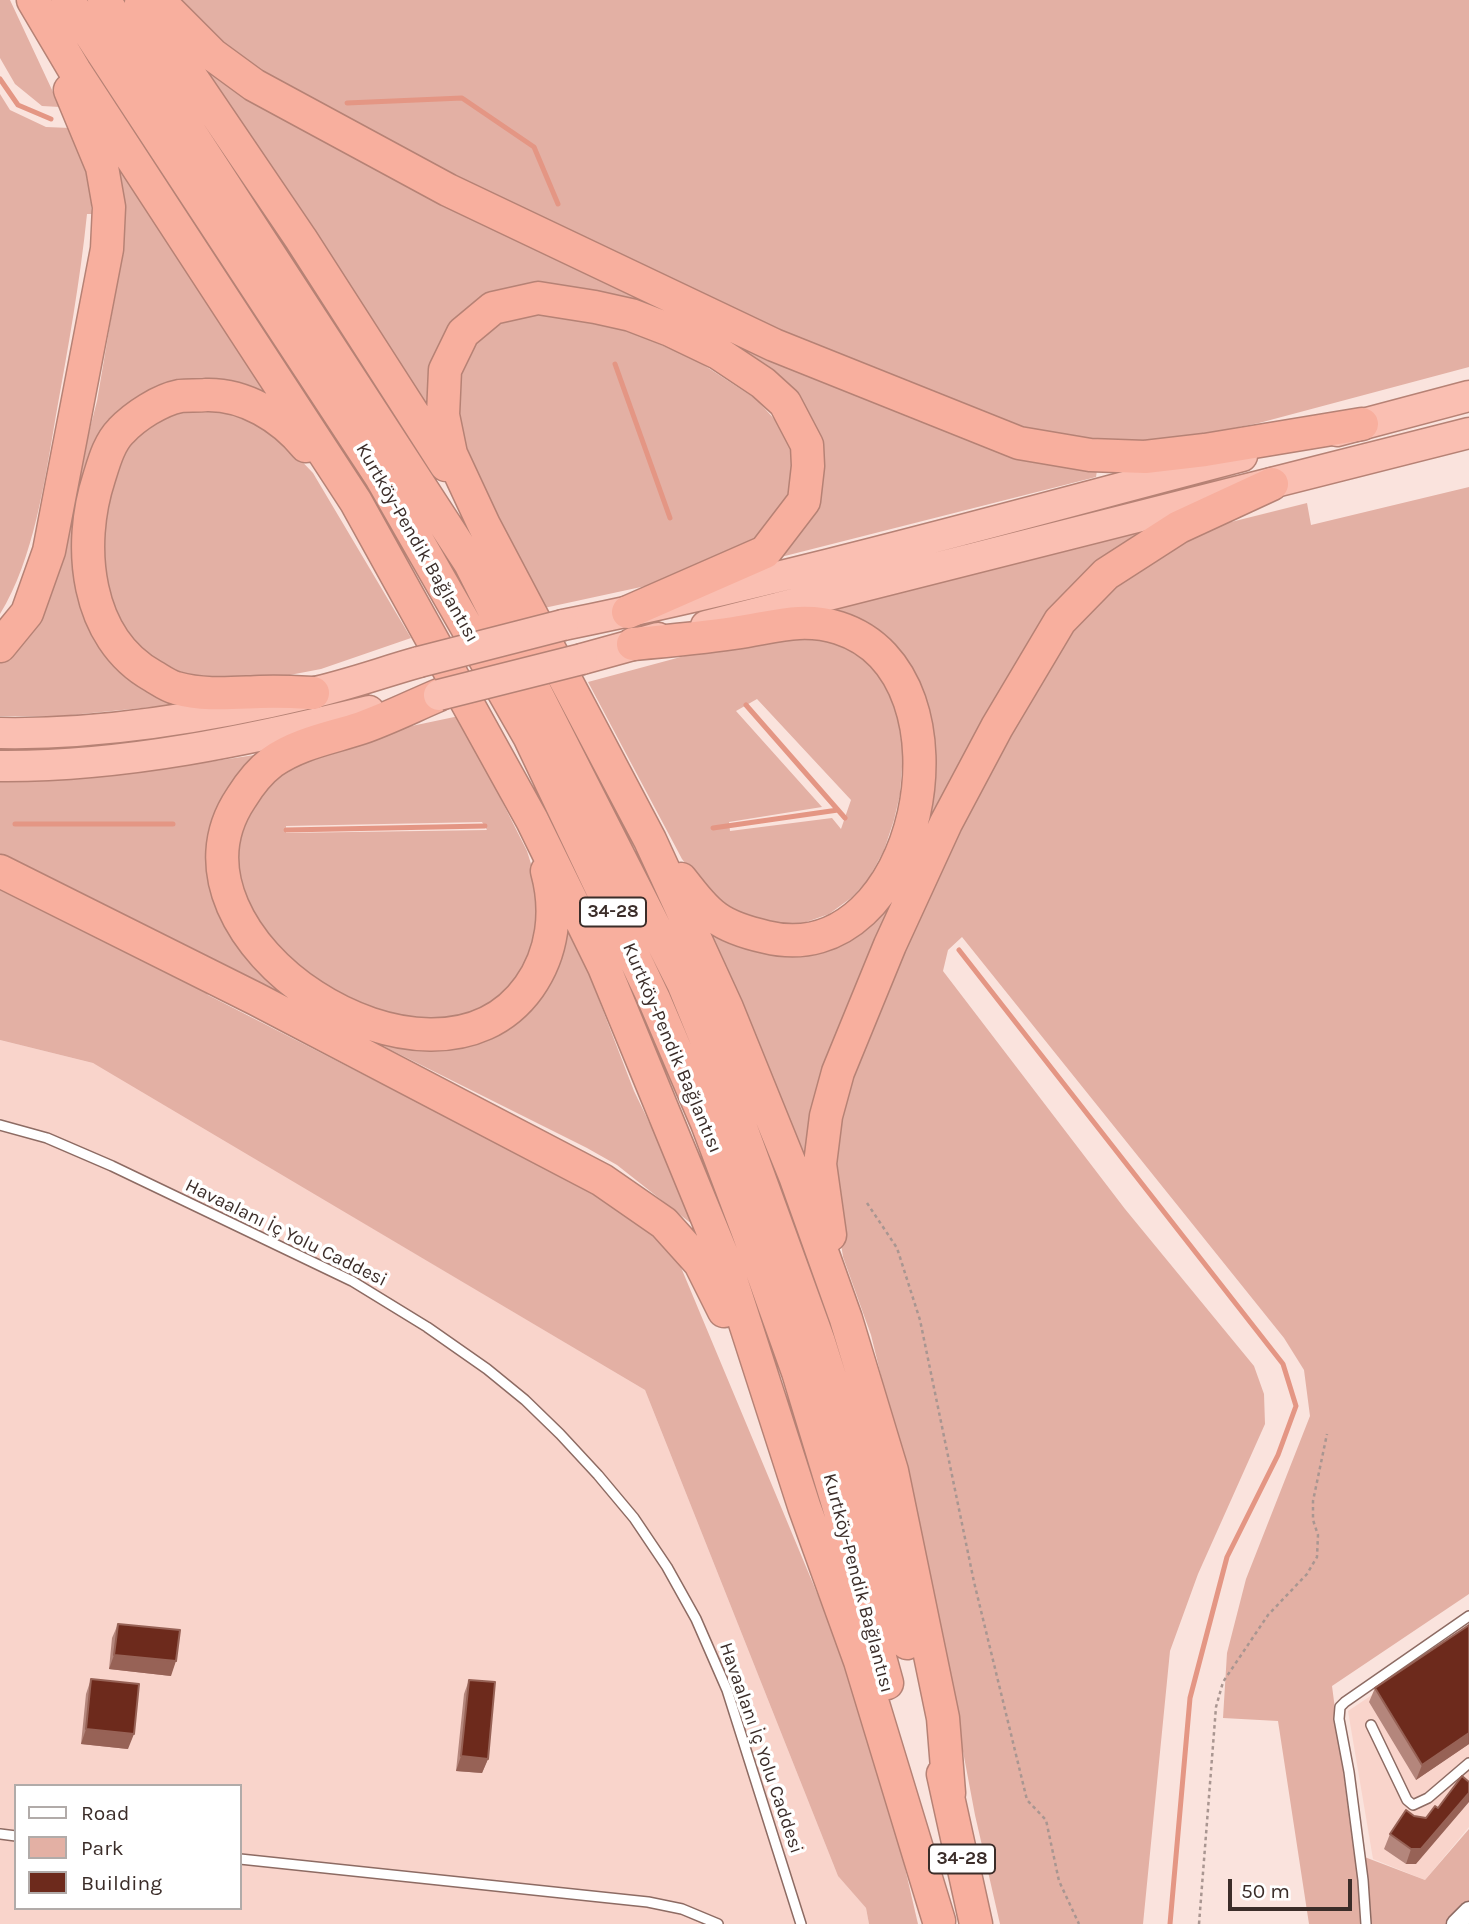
<!DOCTYPE html>
<html>
<head>
<meta charset="utf-8">
<style>
	body { margin:0 }
	#map { position:relative; width:1469px; height:1924px; overflow:hidden; background:#fae3dd; font-family:Karla,sans-serif }
	canvas { display:block }
	.legend { position:absolute; left:14px; top:1784px; width:228px; height:126px; box-sizing:border-box; background:#fff; border:2px solid #b1aba9; margin:0; padding:9px 12px; list-style:none; font-size:21px; color:#3b2d29 }
	.legend li { display:flex; align-items:center; gap:14px; height:35px }
	.legend b { width:35px; border:2px solid #b1aba9 }
	.scale { position:absolute; left:1228px; top:1879px; width:124px; height:32px; box-sizing:border-box; border:4px solid #3b2d29; border-top:0; padding-left:9px; font-size:21px; line-height:24px; white-space:nowrap; color:#3b2d29; -webkit-text-stroke:5px #fff; paint-order:stroke }
</style>
</head>
<body>
<div id="map">
<canvas width="1469" height="1924"></canvas>
<ul class="legend">
<li><b style="height:9px;background:#fff"></b>Road</li>
<li><b style="height:19px;background:#e3b0a4"></b>Park</li>
<li><b style="height:19px;background:#6d2a1c"></b>Building</li>
</ul>
<div class="scale">50 m</div>
</div>
<script>
const ctx = document.querySelector('canvas').getContext('2d');
ctx.lineJoin = 'round';
function fill(path, color) { ctx.fillStyle = color; ctx.fill(path, 'evenodd'); }
function strokePath(path, color, width, dash) { ctx.strokeStyle = color; ctx.lineWidth = width; ctx.lineCap = dash ? 'butt' : 'round'; ctx.setLineDash(dash || []); ctx.stroke(path); }
function label(font, color, halo, rows, align = 'center') {
  ctx.font = font + ' Karla,sans-serif'; ctx.lineWidth = 7; ctx.setLineDash([]); ctx.textBaseline = 'middle'; ctx.strokeStyle = halo; ctx.fillStyle = color; for (const [text, x, y, turn = 0] of rows) {
    ctx.save(); ctx.translate(x, y); ctx.rotate((+turn || 0) * Math.PI / 180); ctx.textAlign = isNaN(turn) ? turn : align; if (halo) ctx.strokeText(text, 0, 0); ctx.fillText(text, 0, 0); ctx.restore();
  }
}
const built = new Path2D(`
	M0 1040 97 1064 645 1390 838 1876 866 1908 869 1924H0ZM16 1786H240V1908H16Z
	M1469 1630V1827L1425 1880 1373 1859 1348 1711Z`);
const green = new Path2D(`
	M0 0H10L60 107 42 106 15 84 0 58Z
	M174 0H1469V367L1259 423 1159 443 1107 446 1004 427 868 373 439 173 258 71 203 32Z
	M174 30 438 192 1098 464 1096 477 773 559 801 529 805 411 601 292 532 282 505 289 430 418Z
	M0 94 10 110 46 127 70 128 89 178 92 214H87C80 282 68 348 56 415 45 479 34 559 0 614Z
	M109 143 281 404 128 409 80 592 183 704 61 716H0V663L13 651 79 471 97 401 122 254Z
	M543 313 631 332 696 360 756 399 787 433 794 460 792 485 786 506 759 545 678 579 544 608 462 451 455 379 472 344 500 321Z
	M192 409 235 411 269 427 313 473 411 638 321 669 253 682 195 683 159 671 123 640 101 588 99 544 107 483 125 449 152 421Z
	M1469 487V1594L1332 1686 1354 1853 1425 1880 1469 1829V1924H1309L1278 1721 1223 1718 1227 1653 1246 1579 1310 1416 1304 1370 1284 1338 962 937 948 950 943 971 1125 1209 1254 1366 1264 1394 1265 1424 1198 1574 1170 1651 1143 1924H1000L975 1815 929 1571 871 1335 843 1257 831 1176 834 1124 916 914 960 818 1066 632 1105 587 1203 529 1307 503 1311 525Z
	M1146 529 951 793 811 1198 697 912 753 948 783 954 814 950 846 939 884 911 909 870 923 694 820 613Z
	M766 634 834 638 870 662 896 704 903 753 900 794 894 820 884 850 868 880 851 898 829 914 795 926 760 923 718 905 682 859 588 682ZM757 699 851 800 841 829 832 818 730 831 729 822 822 807 736 711Z
	M459 716 527 851 543 902 536 951 502 1001 436 1025 338 1000 280 957 234 887 241 811 275 771 369 735ZM482 822 487 830 286 833V826Z
	M268 753 212 863 302 999 480 1038 565 912 634 1091 702 1232 617 1165 587 1148 381 1045 378 1047 0 854V782L142 772Z
	M0 889 204 989 208 995 608 1200 649 1230 680 1265 847 1665 888 1795 918 1924H869L866 1908 838 1876 645 1390 93 1063 0 1040Z`);
const stream = new Path2D(`
	M0 79 18 105 51 119
	M347 103 462 98 534 147 558 204
	M615 364 670 518
	M746 705 845 818
	M15 824H173
	M713 828 838 810
	M286 830 485 826
	M959 950 1283 1364 1296 1406 1278 1455 1227 1557 1190 1698 1170 1924`);
const path = new Path2D(`
	M867 1203 897 1248 920 1320 974 1582 1027 1800 1046 1820 1059 1881 1079 1924
	M1199 1924 1216 1707 1223 1682 1268 1615 1307 1574 1317 1557 1318 1535 1313 1520V1501L1327 1434`);
const service = new Path2D(`
	M0 1125 47 1138 112 1166 352 1281 427 1327 487 1369 525 1400 560 1434 598 1475 634 1518 667 1567 696 1619 727 1690 801 1924
	M1371 1725 1407 1800 1413 1805 1428 1798 1469 1763
	M0 1834 16 1836
	M240 1859 648 1902 682 1909 718 1924
	M1366 1924 1363 1880 1349 1772 1339 1719 1340 1707 1345 1702 1469 1616`);
const minor = new Path2D(`
	M1456 1924 1469 1911`);
const trunk = new Path2D(`
	M1337 431 1469 396
	M563 625C791 579 1016 515 1242 456
	M706 626 1469 433
	M582 659 658 638
	M0 733C104 735 210 717 311 693 348 685 383 672 419 662
	M0 766C124 767 249 740 369 711`);
const motorway = new Path2D(`
	M33 0 75 71 356 502 532 820 604 967 726 1264 804 1506 860 1661 939 1921
	M68 0 381 477 529 736 654 999 707 1123 748 1232 798 1372 840 1511 887 1683
	M104 0 470 563 683 983 732 1103 819 1342 871 1506 907 1643
	M158 0 213 55 254 85 448 190 774 345 1019 443 1090 455 1145 457 1205 450 1362 424
	M141 3 301 239 446 465
	M306 446C282 417 245 394 206 395 198 396 188 395 180 396 160 400 135 416 121 431 109 443 104 462 99 478 77 545 85 638 153 676 160 680 168 686 176 688 204 696 232 693 260 692 278 691 295 692 313 693
	M628 612 765 552 804 501 808 466 807 445 785 403 763 383 718 353 670 330 631 315 595 307 538 298 493 308 463 333 445 370 443 415 451 454 484 525 650 840 727 1008 795 1176 846 1319 892 1471 943 1718 949 1793
	M633 644C667 641 701 638 734 633 772 628 800 616 839 628 982 674 920 975 766 937 718 926 710 916 681 879
	M0 646 27 613 49 551 107 249 109 207 102 167 70 90
	M439 695C413 706 387 719 361 728 331 738 299 743 272 762 260 771 249 785 241 798 147 938 432 1123 529 987 553 953 558 911 547 871
	M0 871 256 999 602 1180 664 1223 700 1263 724 1311
	M830 1235 820 1164 826 1116 838 1072 890 945 946 823 997 727 1060 621 1106 574 1179 527 1272 484
	M943 1774 976 1924`);
const trunkBridge = new Path2D(`
	M419 662 563 625
	M439 695 582 659`);
const wall = new Path2D(`
	M118 1624 171 1676 109 1669 112 1638Z
	M91 1679 128 1749 81 1744 86 1694Z
	M469 1680 488 1759 482 1773 456 1771 464 1694Z
	M1375 1688 1469 1744 1416 1780 1369 1702Z
	M1414 1816 1416 1864H1406L1384 1849 1390 1834Z`);
const shadedWall = new Path2D(`
	M114 1655 176 1661 171 1676 109 1669Z
	M86 1729 134 1734 128 1749 81 1744Z
	M1469 1733V1744L1416 1780 1422 1765Z
	M461 1756 488 1759 482 1773 456 1771Z
	M1469 1793V1802L1416 1864H1406L1411 1849Z`);
const building = new Path2D(`
	M118 1624 180 1630 176 1661 114 1655Z
	M1469 1625V1733L1422 1765 1375 1688Z
	M91 1679 139 1684 134 1734 86 1729Z
	M469 1680 495 1682 488 1759 461 1756Z
	M1462 1776 1469 1782V1793L1421 1849H1411L1390 1834 1406 1810 1414 1816 1426 1818 1435 1806 1438 1808Z`);
const shields = [
	[613,912,66],
	[962,1859,66]
];
const shieldNames = [
	["34-28",613,912],
	["34-28",962,1859]
];
const streetNames = [
	["Kurtköy-Pendik Bağlantısı",417,543,60],
	["Kurtköy-Pendik Bağlantısı",672,1048,67],
	["Havaalanı İç Yolu Caddesi",286,1233,26],
	["Kurtköy-Pendik Bağlantısı",858,1583,75],
	["Havaalanı İç Yolu Caddesi",761,1748,71]
];
fill(built, '#f9d4cb');
fill(green, '#e3b0a4');
strokePath(stream, '#e49684', 5);
strokePath(service, '#8d6b63', 12);
strokePath(minor, '#8d6b63', 21);
strokePath(trunk, '#b68275', 33);
strokePath(motorway, '#b68275', 35);
strokePath(path, '#a99691', 2.5, [3.5, 3.5]);
strokePath(service, '#fff', 9);
strokePath(minor, '#fff', 18);
strokePath(trunk, '#fabfb2', 30);
strokePath(motorway, '#f8af9e', 32);
strokePath(trunkBridge, '#b68275', 33, []);
strokePath(trunkBridge, '#fabfb2', 30);
fill(wall, '#b4867c');
fill(shadedWall, '#976256');
fill(building, '#6d2a1c');
strokePath(building, '#976256', 2);
for (const [x, y, w] of shields) { const box = new Path2D(); box.roundRect(x - w / 2, y - 14.5, w, 29, 5); ctx.fillStyle = '#fff'; ctx.fill(box); strokePath(box, '#3b2d29', 2); }
label('bold 18px', '#3b2d29', null, shieldNames);
label('19px', '#3b2d29', '#fff', streetNames);
</script>
</body>
</html>
